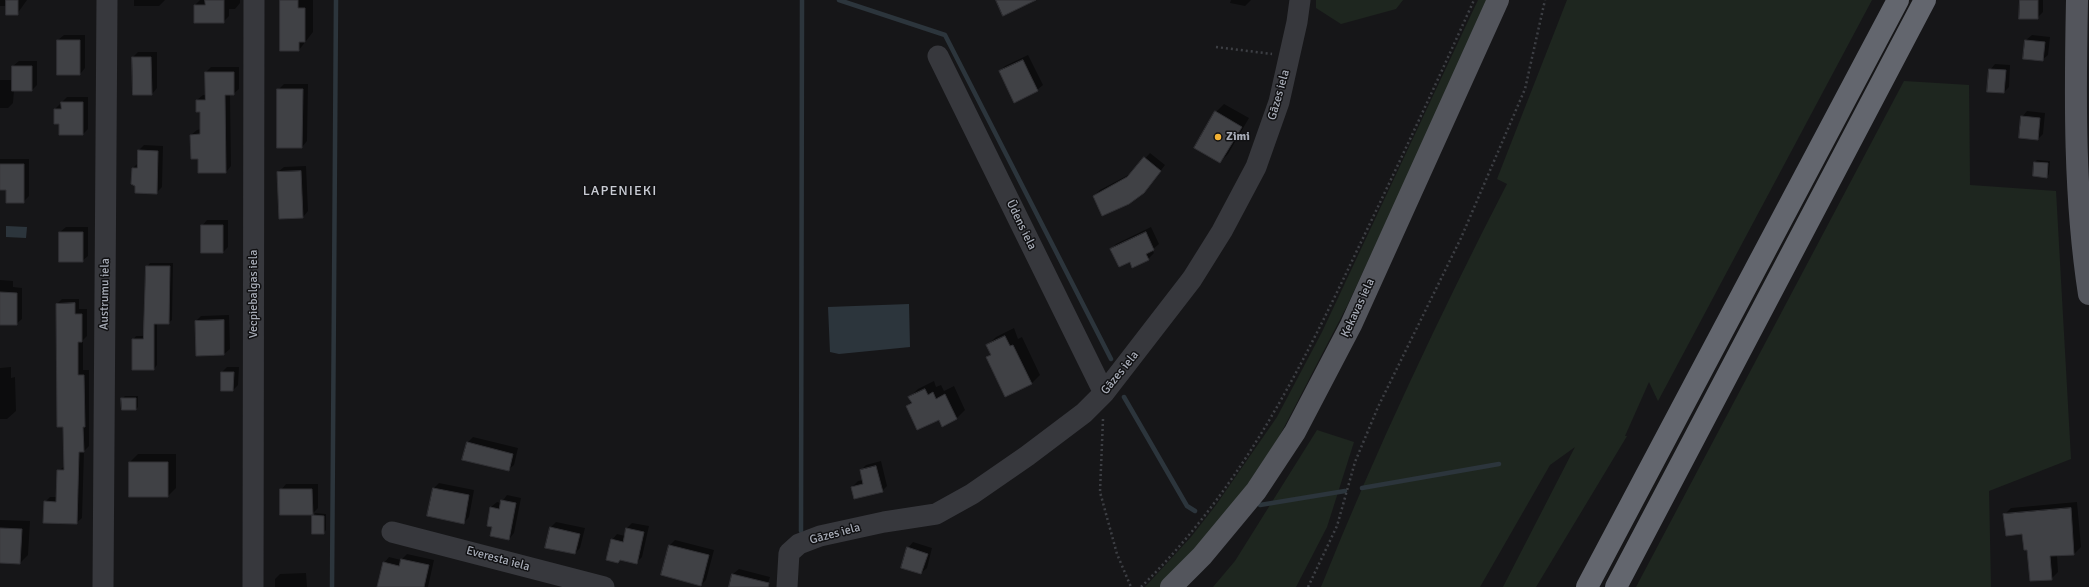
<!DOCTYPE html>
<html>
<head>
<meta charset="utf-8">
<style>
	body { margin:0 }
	canvas { display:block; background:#161618 }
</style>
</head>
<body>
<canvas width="2089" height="587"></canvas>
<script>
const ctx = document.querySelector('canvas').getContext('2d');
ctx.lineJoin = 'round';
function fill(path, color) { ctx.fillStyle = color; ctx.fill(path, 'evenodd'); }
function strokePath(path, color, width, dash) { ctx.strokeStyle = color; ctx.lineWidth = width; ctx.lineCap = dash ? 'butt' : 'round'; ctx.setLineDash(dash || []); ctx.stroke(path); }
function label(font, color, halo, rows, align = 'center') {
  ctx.font = font + ' Signika,sans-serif'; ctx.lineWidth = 3; ctx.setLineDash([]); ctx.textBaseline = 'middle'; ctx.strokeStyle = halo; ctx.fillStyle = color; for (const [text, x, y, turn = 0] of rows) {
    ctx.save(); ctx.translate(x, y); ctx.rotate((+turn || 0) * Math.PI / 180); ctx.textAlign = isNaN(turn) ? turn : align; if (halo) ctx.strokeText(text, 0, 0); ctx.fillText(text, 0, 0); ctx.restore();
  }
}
const green = new Path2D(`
	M1316 0H1403L1396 9 1341 24 1316 8Z
	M1478 0H1490L1347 306 1279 437 1227 515 1163 587H1145L1191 537 1216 505 1277 417 1322 332Z
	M1567 0H1872L1658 401 1649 382 1625 436H1627L1536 587H1503L1575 447 1550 465 1480 587H1321C1376 450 1439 316 1507 184L1497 179Z
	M1904 81 1969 85 1970 185 2056 191 2071 459 1989 491 1991 587H1636Z
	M1317 430 1354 442 1327 527 1296 587H1213L1235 561Z`);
const water = new Path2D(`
	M6 226 27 227 26 238 6 237Z
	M909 304 910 347 839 354 830 352 828 307Z`);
const shadow = new Path2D(`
	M0 0H27L17 14 7 6H0Z
	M134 0H165L159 6H134Z
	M200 0H240V3L235 9H229V16L223 22 195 5Z
	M281 0H313V32L299 50Z
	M1231 0H1251L1245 6 1230 3Z
	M2021 0H2043V12L2037 18Z
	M64 35H85V68L80 74 58 40Z
	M2032 35 2050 37 2048 55 2042 60 2025 58 2026 40Z
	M138 52H157V88L152 94 133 57Z
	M1028 55 1043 85 1037 90 1000 71 1005 66Z
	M19 61H37V85L32 90H14L13 103 8 108H0V80H13V66Z
	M1995 64 2010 65 2009 87 2004 92 1990 70Z
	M211 67H239V89L233 94H230L231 166 226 172H199L198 158 191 135 197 130 201 129V111L197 100 203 95H206V72Z
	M284 84H308L307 141 302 147 278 90Z
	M67 97H88V129L83 134 60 123 55 109Z
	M1224 104 1249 118 1228 154 1220 162 1216 112Z
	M2027 111 2045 113 2043 134 2038 139 2022 117Z
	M144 145 163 146 162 187 156 193 136 185 133 168 138 163 139 150Z
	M1150 153 1165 165 1149 186 1094 196 1100 190 1132 173Z
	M0 159H29V196L23 202 7 189H0Z
	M2037 160 2050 161 2049 174 2047 177 2035 162Z
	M306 166 308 211 303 217 278 172 284 167Z
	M207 220H228V247L223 252 202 226Z
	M66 227H88V256L82 261 60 232Z
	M1151 227 1159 244 1152 250 1154 253 1148 259 1130 261 1111 249 1116 244Z
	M150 263H173L172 320 168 323H157V365L154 369 133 340 136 336H144L147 267Z
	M0 280 13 281V287L22 288V319L16 324H0Z
	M62 299H79V309H87V336L83 340V370H89V446L84 451 82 518 76 523 45 502 50 497H57L58 471 65 466 57 304Z
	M229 315 230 349 224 354 196 355V321L201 316Z
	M1014 328 1018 339 1022 337 1040 375 1032 383 1006 396 987 358 992 354 988 345 996 337Z
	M11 367V378L15 377 16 411 7 419H0V368Z
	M227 367H239L238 385 233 390 222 372Z
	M934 381 936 387 941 385 944 391 954 386 965 410 957 418 942 425 939 419 907 406 912 401 910 397 918 389Z
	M125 396H138V407L136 409 122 399Z
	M473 437 518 448 514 465 508 470 468 442Z
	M138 454H176V488L168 496 130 462Z
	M881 461 887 486 882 491 852 487 858 481 863 480 861 470 866 465Z
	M439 483 474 490 469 517 463 523 434 488Z
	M286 484H318V508L312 514 281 490Z
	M507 495 521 498 514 533 509 539 493 526 491 507 497 502 501 503Z
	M2077 502 2081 547 2074 554 2057 555 2058 572 2051 579 2028 549 2022 533 2004 515 2011 508Z
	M315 513 326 514V530L323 533 313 516Z
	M0 520 30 521 28 555 20 563 0 562Z
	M556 522 585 528 580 548 575 553 551 527Z
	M632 523 649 526 642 557 636 563 612 540 617 534 625 536 627 528Z
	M675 540 714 550 706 580 701 585 670 545Z
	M913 542 932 548 927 568 921 573 908 548Z
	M407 554 434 560 428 587H378L384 563 389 557 401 560Z
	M739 569 770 577 767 587H730L733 574Z
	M306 573 307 587H275V579L280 574Z`);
const stream = new Path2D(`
	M839 0 945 35 1111 359
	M1124 397 1187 506 1195 511
	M1362 488 1499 464
	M1260 505 1345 491
	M801 531 802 0
	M332 587 336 0`);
const building = new Path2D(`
	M6 0H18V15H6Z
	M205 0H224V23H194V5H205Z
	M280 0H298V8H305V42H299V51H280Z
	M996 0H1036L1003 16Z
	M2020 0H2038V19H2019Z
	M57 40H80V75H57Z
	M2025 40 2045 42 2043 61 2023 59Z
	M132 57H151L152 95H133Z
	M1023 60 1038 91 1014 103 999 71Z
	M12 66H32V91H12Z
	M1989 69 2006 70 2004 93 1987 92Z
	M205 72H234V95H225L226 173H198V159H191L190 135 200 134V112H196V100H205Z
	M277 89H303L302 148H277Z
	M61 102H83V135H59V124H54V109H61Z
	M1215 111 1242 127 1220 163 1194 148Z
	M2021 116 2040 118 2038 140 2019 138Z
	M138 150 158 151 157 194 135 193V186L131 184 132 168H137Z
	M1144 157 1161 171 1144 193 1129 204 1102 216 1093 196 1127 177Z
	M2034 162 2048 163 2047 178 2033 176Z
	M0 164H24V203H6V190H0Z
	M301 171 303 218 279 219 277 172Z
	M201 225H223V253H201Z
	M59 232H83V262H59Z
	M1146 232 1154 250 1146 254 1149 260 1132 268 1130 262 1119 267 1110 249Z
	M146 266H170L169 324H154V370H132V339H143Z
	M0 292 17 293V325H0Z
	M75 303V314H82V342H78V375H84L85 427H83L84 452H79L77 524 43 523 44 501 56 502 57 470H64L63 427H57L56 304Z
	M224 320V355L196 356 195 321Z
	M1005 336 1010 346 1013 345 1032 384 1005 397 986 357 991 355 986 345Z
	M221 372H234L233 391H221Z
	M925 389 928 395 933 392 936 399 945 394 957 419 942 427 939 420 917 430 906 406 912 403 908 397Z
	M121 398H136V410H122Z
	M467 442 513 454 509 471 462 460Z
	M129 462H168V497H129Z
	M876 466 883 492 854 499 851 487 863 484 860 470Z
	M433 488 469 495 464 524 427 516Z
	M280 489H312L313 515H280Z
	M501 500 516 503 509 540 490 536 492 527 487 526 490 507 499 509Z
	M2071 508 2074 555 2050 556 2052 580 2030 581 2027 550H2024L2022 534 2006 536 2003 514Z
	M312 515 324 516V534H312Z
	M550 527 580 534 575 554 545 548Z
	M0 528 22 529 20 564 0 563Z
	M626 528 644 532 637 564 620 560 618 563 606 560 611 539 623 542Z
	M669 545 709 555 701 586 661 575Z
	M907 547 928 554 921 574 901 568Z
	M401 559 429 565 424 587H377L383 562 399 566Z
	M732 574 769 583 768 587H729Z`);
const path = new Path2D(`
	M1216 47 1272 54
	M1103 419 1100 492 1117 554 1131 587
	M1141 587C1244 486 1302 366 1363 238 1401 159 1438 80 1474 0
	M1308 587 1337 526 1355 462 1378 407 1461 238 1525 89 1545 0`);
const minor = new Path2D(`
	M938 56 1104 393
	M392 532 604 587
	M103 587 107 0
	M253 587 254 0
	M787 587 789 553 799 544 820 536 884 522 936 514 972 494 1027 456 1084 413 1104 393 1192 279 1222 231 1256 167 1279 102 1297 22 1300 0`);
const major = new Path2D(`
	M2077 0C2075 98 2074 197 2089 294
	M1171 587 1202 556 1256 491 1295 432 1351 325 1498 0`);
const highway = new Path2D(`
	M1587 587 1898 0
	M1616 587 1925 0`);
const markers = [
	[1218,137,4,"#f2b134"]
];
const streetNames = [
	["Gāzes iela",1279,95,-74],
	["Ūdens iela",1021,225,64],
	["Austrumu iela",105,294,-89],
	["Vecpiebalgas iela",254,294,-90],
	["Ķekavas iela",1358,308,-65],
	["Gāzes iela",1120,373,-51],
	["Gāzes iela",835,534,-15],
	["Everesta iela",498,559,15]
];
const poiNames = [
	["Zimi",1226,137]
];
const quarterNames = [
	["LAPENIEKI",620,191]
];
fill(green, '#1e261f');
fill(water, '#2c353c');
fill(shadow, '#0007');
strokePath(stream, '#2c353c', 4.5);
fill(building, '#404145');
strokePath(building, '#303034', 1);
strokePath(path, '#3d3f44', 2.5, [2, 3]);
strokePath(minor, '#37383d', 21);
strokePath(major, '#53555c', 22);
strokePath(highway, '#63666e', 22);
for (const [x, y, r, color] of markers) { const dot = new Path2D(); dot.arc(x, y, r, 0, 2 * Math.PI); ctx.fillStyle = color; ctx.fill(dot); strokePath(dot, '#111113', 1.5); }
label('12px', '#a8adb8', '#111113', streetNames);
label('bold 12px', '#a8adb8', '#111113', poiNames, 'left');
ctx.letterSpacing = '1px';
label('14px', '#c9ccd4', '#111113', quarterNames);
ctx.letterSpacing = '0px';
</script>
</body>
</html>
